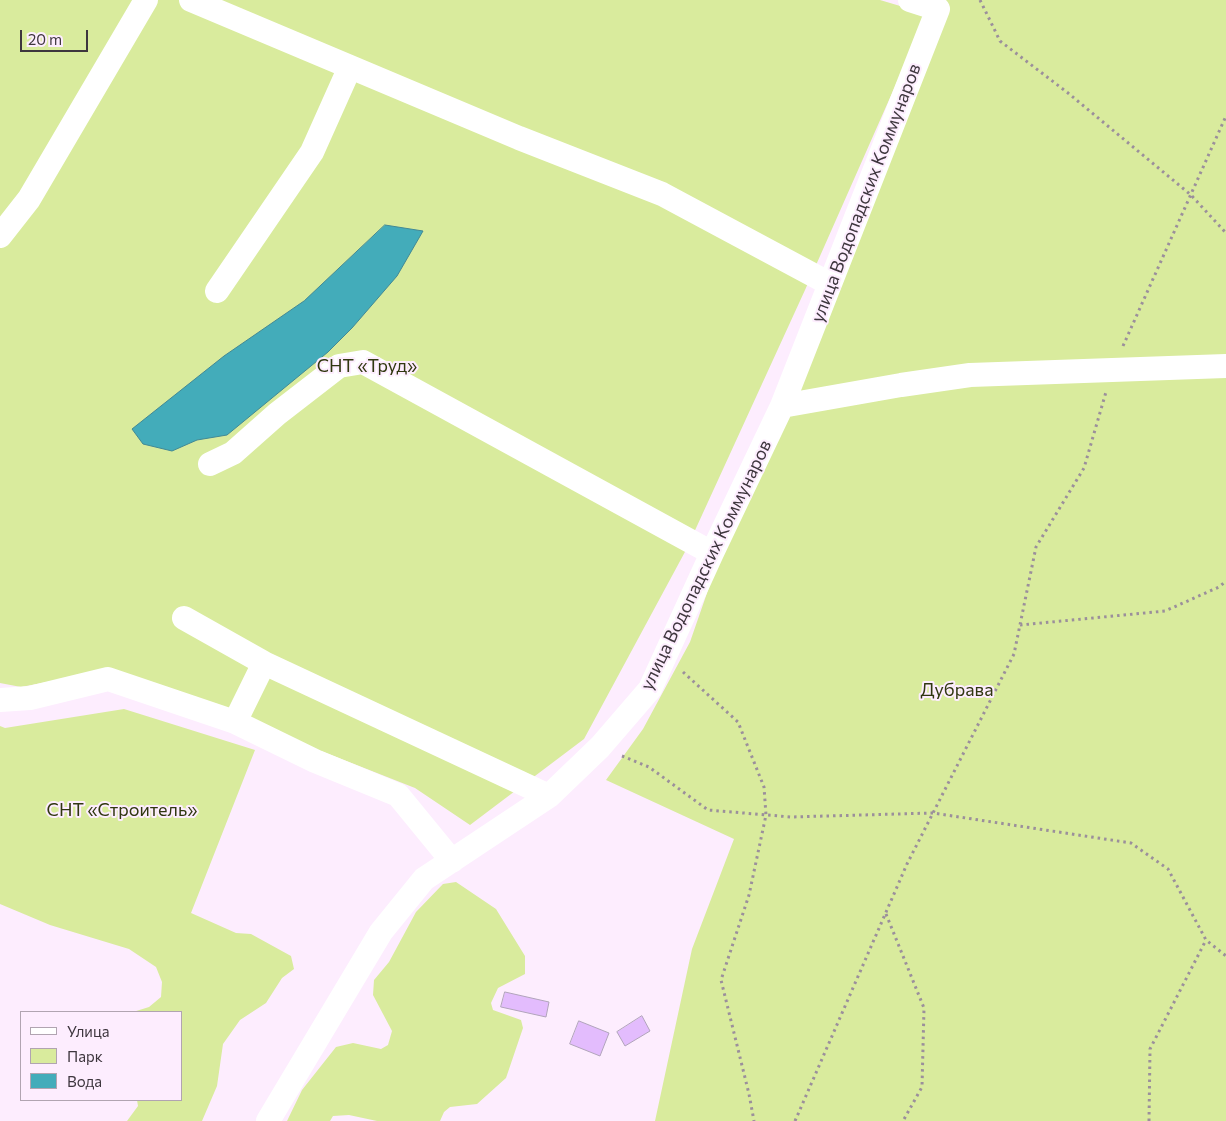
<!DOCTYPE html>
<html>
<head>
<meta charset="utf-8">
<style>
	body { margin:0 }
	#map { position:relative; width:1226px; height:1121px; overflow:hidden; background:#fdedfe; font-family:Commissioner,sans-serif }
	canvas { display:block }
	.legend { position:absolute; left:20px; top:1011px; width:162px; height:90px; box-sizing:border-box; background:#fdedfe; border:1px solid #b1a4b1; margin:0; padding:6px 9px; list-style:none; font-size:15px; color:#3e363e }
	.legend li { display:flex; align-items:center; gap:10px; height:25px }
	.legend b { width:25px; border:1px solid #b1a4b1 }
	.scale { position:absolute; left:20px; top:30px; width:68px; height:22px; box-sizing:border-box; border:2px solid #3e363e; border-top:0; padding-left:6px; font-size:15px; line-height:18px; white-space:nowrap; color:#3e363e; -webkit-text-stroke:4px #fdedfe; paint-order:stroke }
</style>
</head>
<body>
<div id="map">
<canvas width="1226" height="1121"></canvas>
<ul class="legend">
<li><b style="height:6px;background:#fff"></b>Улица</li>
<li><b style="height:14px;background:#d9eb9d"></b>Парк</li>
<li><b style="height:14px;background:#43acba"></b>Вода</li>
</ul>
<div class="scale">20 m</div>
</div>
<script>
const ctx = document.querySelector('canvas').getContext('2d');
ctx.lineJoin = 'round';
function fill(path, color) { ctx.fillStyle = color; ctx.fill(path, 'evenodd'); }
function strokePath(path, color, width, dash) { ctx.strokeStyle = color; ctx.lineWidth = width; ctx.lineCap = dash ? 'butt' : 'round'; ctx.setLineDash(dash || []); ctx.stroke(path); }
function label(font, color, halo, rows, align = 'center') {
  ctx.font = font + ' Commissioner,sans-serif'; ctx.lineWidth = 4; ctx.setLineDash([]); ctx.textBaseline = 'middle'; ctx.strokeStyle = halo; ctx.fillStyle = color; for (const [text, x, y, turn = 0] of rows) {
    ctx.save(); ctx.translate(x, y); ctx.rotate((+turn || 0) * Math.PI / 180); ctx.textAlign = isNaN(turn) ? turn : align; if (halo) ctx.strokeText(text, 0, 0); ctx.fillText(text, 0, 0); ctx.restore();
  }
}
const green = new Path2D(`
	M0 0H880L927 14 805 290 686 550 584 739 470 825 415 788 321 751 105 671 21 687 0 683Z
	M946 0H1226V1121H655L692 949 734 839 606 780 643 729 690 642 750 469 865 199Z
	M124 709 255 750 191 913 236 933 251 934 291 956 294 969 282 978 266 1003 240 1020 223 1044 217 1086 202 1121H127L138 1106 137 1100H181V1012H133L149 1007 161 997 162 982 156 967 129 949 50 925 0 904V726L5 728Z
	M456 882 496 909 525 956V974L498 988 491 1003 493 1010 521 1020 523 1028 506 1078 477 1104 450 1107 444 1112 440 1121H377L349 1115 333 1116 330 1121H287L302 1090 336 1047 353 1043 381 1049 388 1045 392 1031 373 995 374 980 389 962 416 912 443 884Z`);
const water = new Path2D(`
	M385 225 423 231 397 276 352 328 328 352 227 435 197 440 172 451 143 444 132 429 224 356 304 301Z`);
const building = new Path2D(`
	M505 992 549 1002 546 1017 501 1007Z
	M642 1016 650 1031 625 1046 617 1032Z
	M579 1021 609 1033 600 1056 570 1044Z`);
const path = new Path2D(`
	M980 0 1000 41 1068 93 1191 195 1226 233
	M1123 346 1226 116
	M1020 625 1165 611 1219 587 1226 581
	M683 672 738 722 764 787 766 815 749 895 721 980 749 1094 754 1121
	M622 756 649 767 708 810 791 817 933 813 1131 843 1168 869 1206 940 1226 956
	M886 914 924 1008 922 1087 903 1121
	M795 1121 907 864 1014 654 1036 547 1084 468 1106 392
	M1149 1121 1150 1049 1206 940`);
const minor = new Path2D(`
	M191 0 519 138 662 194 830 284
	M0 236 29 199 146 0
	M217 291 312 152 350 67
	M782 406 901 385 970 375 1226 366
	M210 464 233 453 277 414 339 366 363 362 712 553
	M184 618 264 663 549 796
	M0 700 30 698 108 679 235 722 315 761 398 795 452 861
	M235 722 264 663
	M268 1121 381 932 424 879 549 796 600 747 650 689 712 553 782 406 938 9 910 0`);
const streetNames = [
	["улица Водопадских Коммунаров",866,193,-69],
	["улица Водопадских Коммунаров",706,565,-64]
];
const parkNames = [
	["СНТ «Труд»",367,366],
	["Дубрава",957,690],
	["СНТ «Строитель»",122,810]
];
fill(green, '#d9eb9d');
fill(water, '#43acba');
strokePath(water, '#428995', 1);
fill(building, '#e3bcfd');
strokePath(building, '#b1a4bb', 1);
strokePath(path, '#9b8f9b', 3, [2.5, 4]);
strokePath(minor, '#fff', 24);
label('18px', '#3e363e', '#fdedfe', streetNames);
label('18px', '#303710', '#fdedfe', parkNames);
</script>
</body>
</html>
